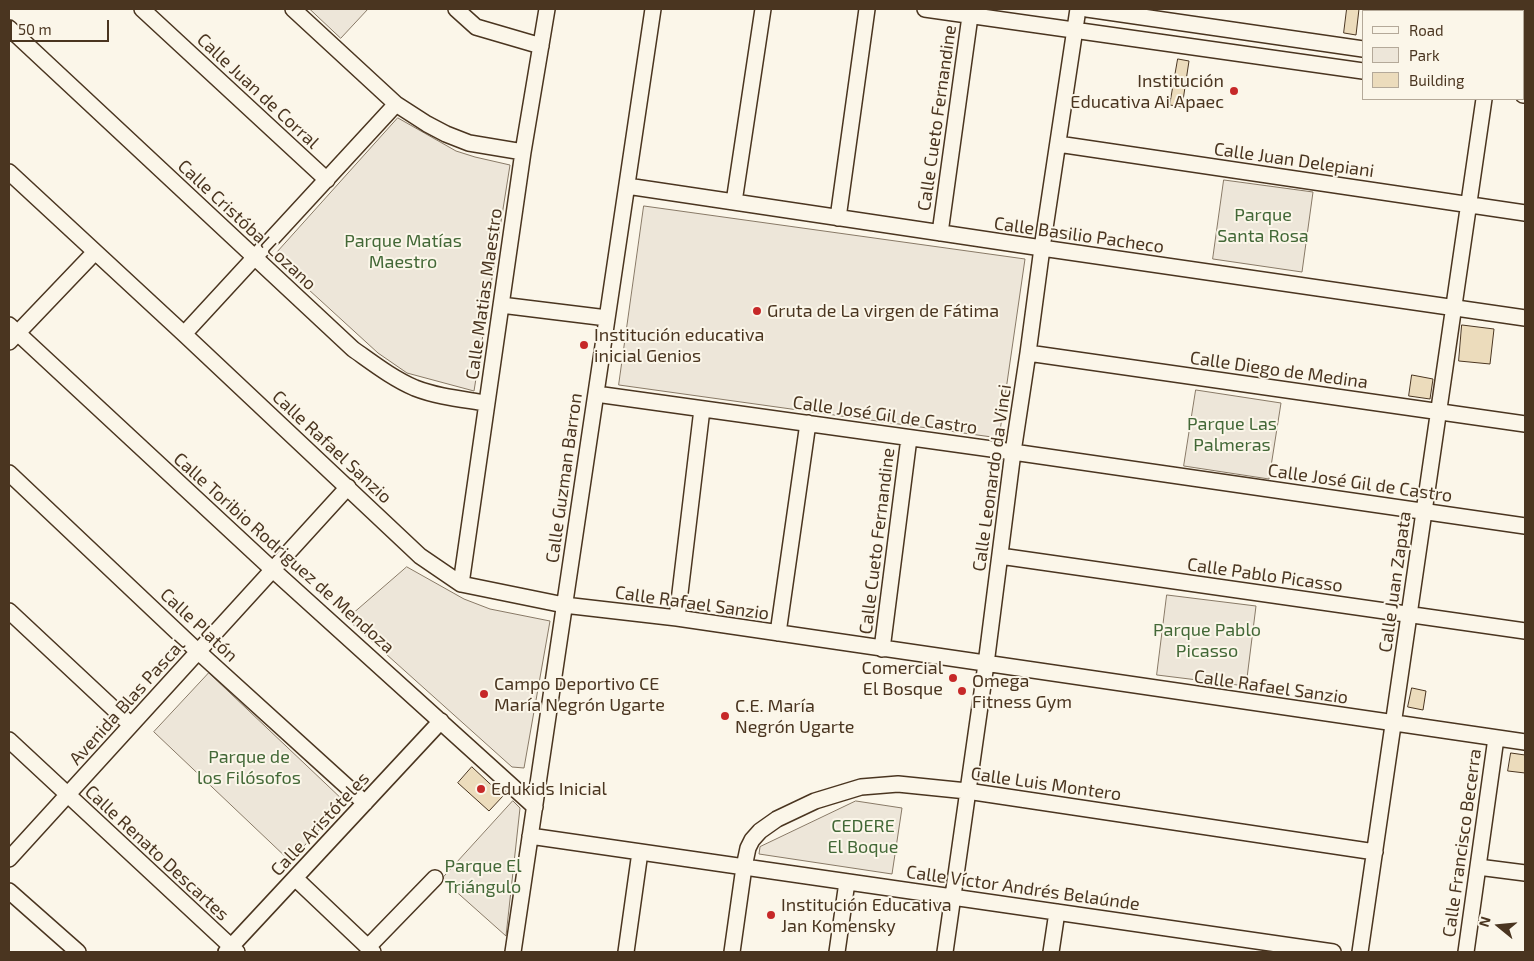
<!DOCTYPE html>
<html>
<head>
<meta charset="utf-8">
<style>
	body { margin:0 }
	#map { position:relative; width:1534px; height:961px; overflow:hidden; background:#fbf6e9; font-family:"Exo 2",sans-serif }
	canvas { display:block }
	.frame { position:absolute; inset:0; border:10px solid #4a3520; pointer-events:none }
	.legend { position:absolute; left:1362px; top:10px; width:162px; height:90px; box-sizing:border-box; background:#fbf6e9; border:1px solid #b4a999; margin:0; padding:6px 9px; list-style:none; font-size:15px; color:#4a3520 }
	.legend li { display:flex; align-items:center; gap:10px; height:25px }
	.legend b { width:25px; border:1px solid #b4a999 }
	.north { position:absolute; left:1474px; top:901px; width:50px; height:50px; -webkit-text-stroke:4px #fbf6e9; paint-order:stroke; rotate:287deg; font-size:14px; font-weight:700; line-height:20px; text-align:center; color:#4a3520 }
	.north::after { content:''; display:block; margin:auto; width:18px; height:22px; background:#4a3520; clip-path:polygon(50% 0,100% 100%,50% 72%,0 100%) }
	.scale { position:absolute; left:10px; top:20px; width:99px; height:22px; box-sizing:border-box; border:2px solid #4a3520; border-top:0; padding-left:6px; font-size:15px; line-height:18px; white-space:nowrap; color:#4a3520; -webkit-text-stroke:4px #fbf6e9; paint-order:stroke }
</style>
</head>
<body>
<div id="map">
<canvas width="1534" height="961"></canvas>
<div class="frame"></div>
<ul class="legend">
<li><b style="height:6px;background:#fbf6e9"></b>Road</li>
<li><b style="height:14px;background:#ede6d9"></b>Park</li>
<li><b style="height:14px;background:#ecdcbc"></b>Building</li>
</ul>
<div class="north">N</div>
<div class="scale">50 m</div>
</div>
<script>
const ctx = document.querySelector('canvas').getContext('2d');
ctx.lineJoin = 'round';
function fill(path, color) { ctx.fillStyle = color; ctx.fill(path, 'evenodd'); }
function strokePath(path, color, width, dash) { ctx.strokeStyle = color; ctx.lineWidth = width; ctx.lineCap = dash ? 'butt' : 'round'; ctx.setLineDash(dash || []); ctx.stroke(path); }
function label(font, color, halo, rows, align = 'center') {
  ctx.font = font + ' "Exo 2",sans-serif'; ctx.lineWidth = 4; ctx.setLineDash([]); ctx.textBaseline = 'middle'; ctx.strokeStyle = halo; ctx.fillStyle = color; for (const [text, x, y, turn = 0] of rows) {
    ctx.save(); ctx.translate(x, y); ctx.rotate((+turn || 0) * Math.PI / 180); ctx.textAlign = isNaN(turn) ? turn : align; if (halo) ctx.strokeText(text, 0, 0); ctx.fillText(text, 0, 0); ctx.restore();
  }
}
const green = new Path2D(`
	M310 9H368L341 38Z
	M398 118 456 151 475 157 510 165 474 391 407 373 378 353 273 257Z
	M1224 180 1313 192 1302 272 1213 259Z
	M644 206 1025 259 999 438 619 385Z
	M1196 390 1281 403 1269 479 1184 466Z
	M407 567 464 599 490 609 550 621 524 768 512 767 347 619Z
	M1167 595 1256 606 1246 686 1157 675Z
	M209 673 345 802 290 861 154 732Z
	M513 801 520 808 506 936 442 879Z
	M856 801 902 808 892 874 759 854 760 847Z`);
const building = new Path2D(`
	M1347 9H1359L1356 35 1344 33Z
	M1178 59 1189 61 1182 107 1170 105Z
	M1462 325 1494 329 1490 364 1459 361Z
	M1412 375 1433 379 1430 399 1409 396Z
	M1412 688 1426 691 1423 710 1408 707Z
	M1511 753 1525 755V773L1508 771Z
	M472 767 503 796 489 811 458 783Z`);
const minor = new Path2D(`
	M142 9 327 180
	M293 9 396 104 427 124 446 134 469 143 523 152
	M456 9 476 27 541 46
	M925 9 1363 71
	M1087 9 1363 49
	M9 28 353 349C373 363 392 378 415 388 438 397 462 399 486 403
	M1523 72H1525
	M1523 95H1525
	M1058 144 1525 213
	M9 172 184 334 420 556 461 584 564 605 677 618 1525 742
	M627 186 1042 248 1525 318
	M734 202 763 9
	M838 218 867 9
	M940 233 971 9
	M501 305 607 318
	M9 325 273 570 535 807
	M184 334 396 104
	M9 342 95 252
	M1028 353 1525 424
	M596 394 1013 452 1525 526
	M9 473 192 646 365 803
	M1000 556 1525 631
	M461 584 523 152 547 9
	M9 611 131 725
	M677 618 702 409
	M778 633 808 423
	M882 649 909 438
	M9 740 237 952
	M530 836 1333 952
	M9 859 348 487
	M1478 867 1525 873
	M295 878 373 952
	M9 891 78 952
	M368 947 435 878
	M226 952 441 721
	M513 952 653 9
	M626 952 640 852
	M732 952 744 867 748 848 752 840 760 831 777 819 815 801 861 787 898 784 967 791 1375 852
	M837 952 847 882
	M945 952 986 664 1013 452 1028 353 1042 248 1078 9
	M1051 952 1057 912
	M1360 952 1484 99
	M1466 952 1496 738`);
const markers = [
	[1234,91,5,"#c62828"],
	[757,311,5,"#c62828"],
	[584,345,5,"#c62828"],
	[953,678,5,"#c62828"],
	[962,691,5,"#c62828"],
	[484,694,5,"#c62828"],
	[725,716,5,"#c62828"],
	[481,789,5,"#c62828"],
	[771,915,5,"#c62828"]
];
const poiNames = [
	["Institución",1224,81,"right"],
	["Educativa Ai Apaec",1224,102,"right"],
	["Gruta de La virgen de Fátima",767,311],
	["Institución educativa",594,335],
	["inicial Genios",594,356],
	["Comercial",943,668,"right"],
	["El Bosque",943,689,"right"],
	["Omega",972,681],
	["Fitness Gym",972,702],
	["Campo Deportivo CE",494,684],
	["María Negrón Ugarte",494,705],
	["C.E. María",735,706],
	["Negrón Ugarte",735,727],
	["Edukids Inicial",491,789],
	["Institución Educativa",781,905],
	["Jan Komensky",781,926]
];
const streetNames = [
	["Calle Juan de Corral",258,91,43],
	["Calle Cueto Fernandine",937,118,-82],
	["Calle Juan Delepiani",1294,160,8],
	["Calle Cristóbal Lozano",247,225,43],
	["Calle Basilio Pacheco",1079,235,8],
	["Calle Matias Maestro",484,294,-82],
	["Calle Diego de Medina",1279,370,8],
	["Calle José Gil de Castro",885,415,8],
	["Calle Rafael Sanzio",332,447,43],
	["Calle Guzman Barron",564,478,-82],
	["Calle Leonardo da Vinci",992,478,-82],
	["Calle José Gil de Castro",1360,483,8],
	["Calle Cueto Fernandine",877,541,-83],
	["Calle Toribio Rodriguez de Mendoza",284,553,42],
	["Calle Pablo Picasso",1265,575,8],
	["Calle Juan Zapata",1395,582,-82],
	["Calle Rafael Sanzio",692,603,8],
	["Calle Platón",199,625,43],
	["Calle Rafael Sanzio",1271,687,8],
	["Avenida Blas Pascal",127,702,-48],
	["Calle Luis Montero",1046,784,8],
	["Calle Aristóteles",320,824,-47],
	["Calle Francisco Becerra",1462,843,-82],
	["Calle Renato Descartes",157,853,43],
	["Calle Víctor Andrés Belaúnde",1023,888,8]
];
const parkNames = [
	["Parque",1263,215],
	["Santa Rosa",1263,236],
	["Parque Matías",403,241],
	["Maestro",403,262],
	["Parque Las",1232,424],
	["Palmeras",1232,445],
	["Parque Pablo",1207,630],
	["Picasso",1207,651],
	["Parque de",249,757],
	["los Filósofos",249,778],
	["CEDERE",863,826],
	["El Boque",863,847],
	["Parque El",483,866],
	["Triángulo",483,887]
];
fill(green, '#ede6d9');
strokePath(green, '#887966', 1);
fill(building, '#ecdcbc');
strokePath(building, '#4a3520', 1);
strokePath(minor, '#4a3520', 18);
strokePath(minor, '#fbf6e9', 15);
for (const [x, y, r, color] of markers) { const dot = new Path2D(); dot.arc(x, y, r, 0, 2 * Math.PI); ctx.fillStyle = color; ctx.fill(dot); strokePath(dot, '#fbf6e9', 2); }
label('18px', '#4a3520', '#fbf6e9', poiNames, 'left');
label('18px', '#4a3520', '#fbf6e9', streetNames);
label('18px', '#436837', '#fbf6e9', parkNames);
</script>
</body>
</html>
